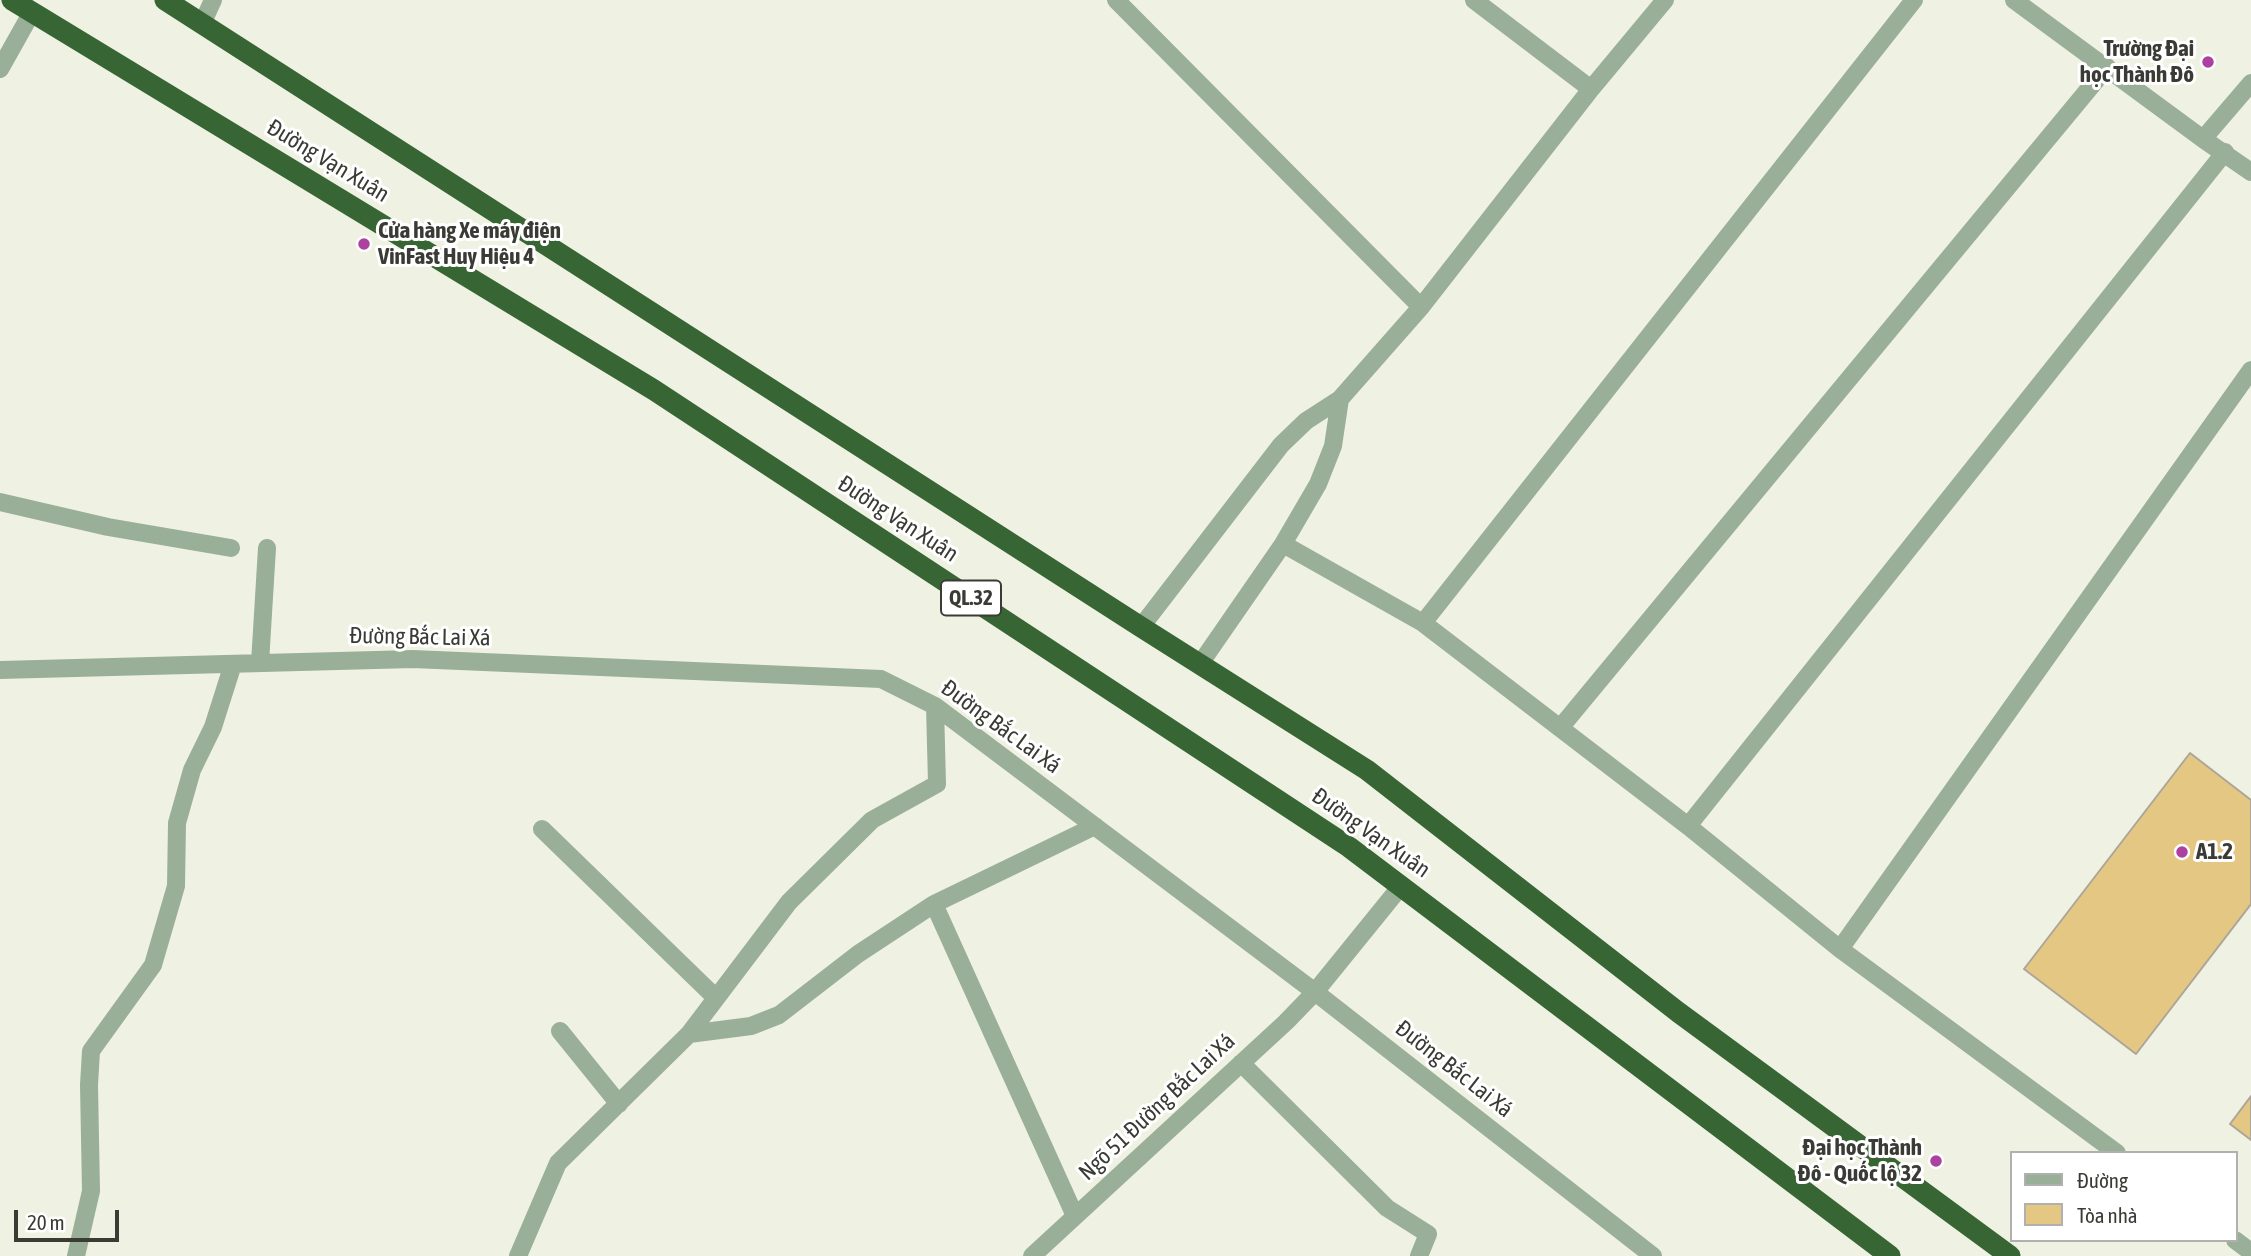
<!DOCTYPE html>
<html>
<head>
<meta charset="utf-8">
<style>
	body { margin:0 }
	#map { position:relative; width:2251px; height:1256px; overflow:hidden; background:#eff2e2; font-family:"Asap Condensed",sans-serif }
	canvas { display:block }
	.legend { position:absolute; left:2010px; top:1151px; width:228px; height:91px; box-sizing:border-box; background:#fff; border:2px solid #b0b1ae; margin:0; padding:9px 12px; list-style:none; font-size:21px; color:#3a3b35 }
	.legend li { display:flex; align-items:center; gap:14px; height:35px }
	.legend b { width:35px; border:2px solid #b0b1ae }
	.scale { position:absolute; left:14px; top:1210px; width:105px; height:32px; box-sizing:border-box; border:4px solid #3a3b35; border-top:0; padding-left:9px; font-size:21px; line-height:24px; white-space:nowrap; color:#3a3b35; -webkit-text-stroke:5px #fff; paint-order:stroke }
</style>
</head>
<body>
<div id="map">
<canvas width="2251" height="1256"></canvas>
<ul class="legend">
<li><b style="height:9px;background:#9aaf98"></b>Đường</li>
<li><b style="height:19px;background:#e5c784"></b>Tòa nhà</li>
</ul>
<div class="scale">20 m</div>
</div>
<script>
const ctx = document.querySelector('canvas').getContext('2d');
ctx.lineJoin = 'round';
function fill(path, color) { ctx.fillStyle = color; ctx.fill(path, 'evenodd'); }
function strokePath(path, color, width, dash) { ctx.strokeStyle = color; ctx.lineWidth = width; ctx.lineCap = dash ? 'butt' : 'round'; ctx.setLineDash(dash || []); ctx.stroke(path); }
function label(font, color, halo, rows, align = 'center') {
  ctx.font = font + ' "Asap Condensed",sans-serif'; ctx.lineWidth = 6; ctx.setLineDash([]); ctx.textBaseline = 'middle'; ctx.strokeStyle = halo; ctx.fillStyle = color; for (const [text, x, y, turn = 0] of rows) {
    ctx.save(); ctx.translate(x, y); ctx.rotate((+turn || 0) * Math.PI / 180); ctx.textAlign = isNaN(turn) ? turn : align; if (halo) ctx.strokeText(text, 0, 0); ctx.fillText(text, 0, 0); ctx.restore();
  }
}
const building = new Path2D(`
	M2190 753 2251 800V904L2136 1054 2024 969Z
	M2251 1096V1140L2230 1124Z`);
const minor = new Path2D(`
	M1116 0 1421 307
	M1474 0 1591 89
	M2014 0 2203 139 2251 172
	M202 24 213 0
	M0 69 32 12
	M2203 139 2251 83
	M0 502 108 527 231 548
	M1283 544 1423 623 1688 826 1840 949 2117 1153
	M1423 623 1914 0
	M1141 627 1281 445 1306 421 1340 399 1421 307 1591 89 1665 0
	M260 663 267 548
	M1200 664 1283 544 1318 484 1333 446 1340 399
	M0 670 413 659 881 679 935 706 1315 992 1653 1256
	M1560 728 2107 67
	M1688 826 2225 152
	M542 829 716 998
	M1840 949 2251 370
	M560 1031 619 1104
	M689 1034 751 1026 779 1015 858 954 934 904
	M1241 1063 1387 1208 1428 1234 1419 1256
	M1075 1216 934 904 1095 826
	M2235 1240 2251 1252
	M76 1256 91 1191 89 1085 91 1051 153 965 176 886 177 823 192 770 213 727 233 664
	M518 1256 558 1163 689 1034 789 902 872 820 937 784 935 706
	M1032 1256 1286 1022 1315 992 1401 886`);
const highway = new Path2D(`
	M12 0 654 390 1349 847 1890 1256
	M165 0 1141 627 1367 770 1678 1012 2010 1256`);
const markers = [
	[2208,62,7,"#ad41a0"],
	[364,244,7,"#ad41a0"],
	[2182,852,7,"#ad41a0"],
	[1936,1161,7,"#ad41a0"]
];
const shields = [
	[971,598,60]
];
const shieldNames = [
	["QL.32",971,598]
];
const poiNames = [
	["Trường Đại",2194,49],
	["học Thành Đô",2194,75],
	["Cửa hàng Xe máy điện",378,231,"left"],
	["VinFast Huy Hiệu 4",378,257,"left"],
	["A1.2",2196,852,"left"],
	["Đại học Thành",1922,1148],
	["Đô - Quốc lộ 32",1922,1174]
];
const streetNames = [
	["Đường Vạn Xuân",328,161,31],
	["Đường Vạn Xuân",898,519,33],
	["Đường Bắc Lai Xá",420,637,1],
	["Đường Bắc Lai Xá",1001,727,36],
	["Đường Vạn Xuân",1371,833,35],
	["Đường Bắc Lai Xá",1454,1069,38],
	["Ngõ 51 Đường Bắc Lai Xá",1157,1107,-43]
];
fill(building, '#e5c784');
strokePath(building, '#ada698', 2);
strokePath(minor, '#9aaf98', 18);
strokePath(highway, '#386534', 21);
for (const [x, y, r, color] of markers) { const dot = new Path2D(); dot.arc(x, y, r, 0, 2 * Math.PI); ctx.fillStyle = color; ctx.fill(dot); strokePath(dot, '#fff', 2.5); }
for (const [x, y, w] of shields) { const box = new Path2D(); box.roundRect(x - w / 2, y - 17.5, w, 35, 5); ctx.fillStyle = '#fff'; ctx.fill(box); strokePath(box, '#3a3b35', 2); }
label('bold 21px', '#3a3b35', null, shieldNames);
label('bold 23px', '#3a3b35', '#fff', poiNames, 'right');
label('23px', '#3a3b35', '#fff', streetNames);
</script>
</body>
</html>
